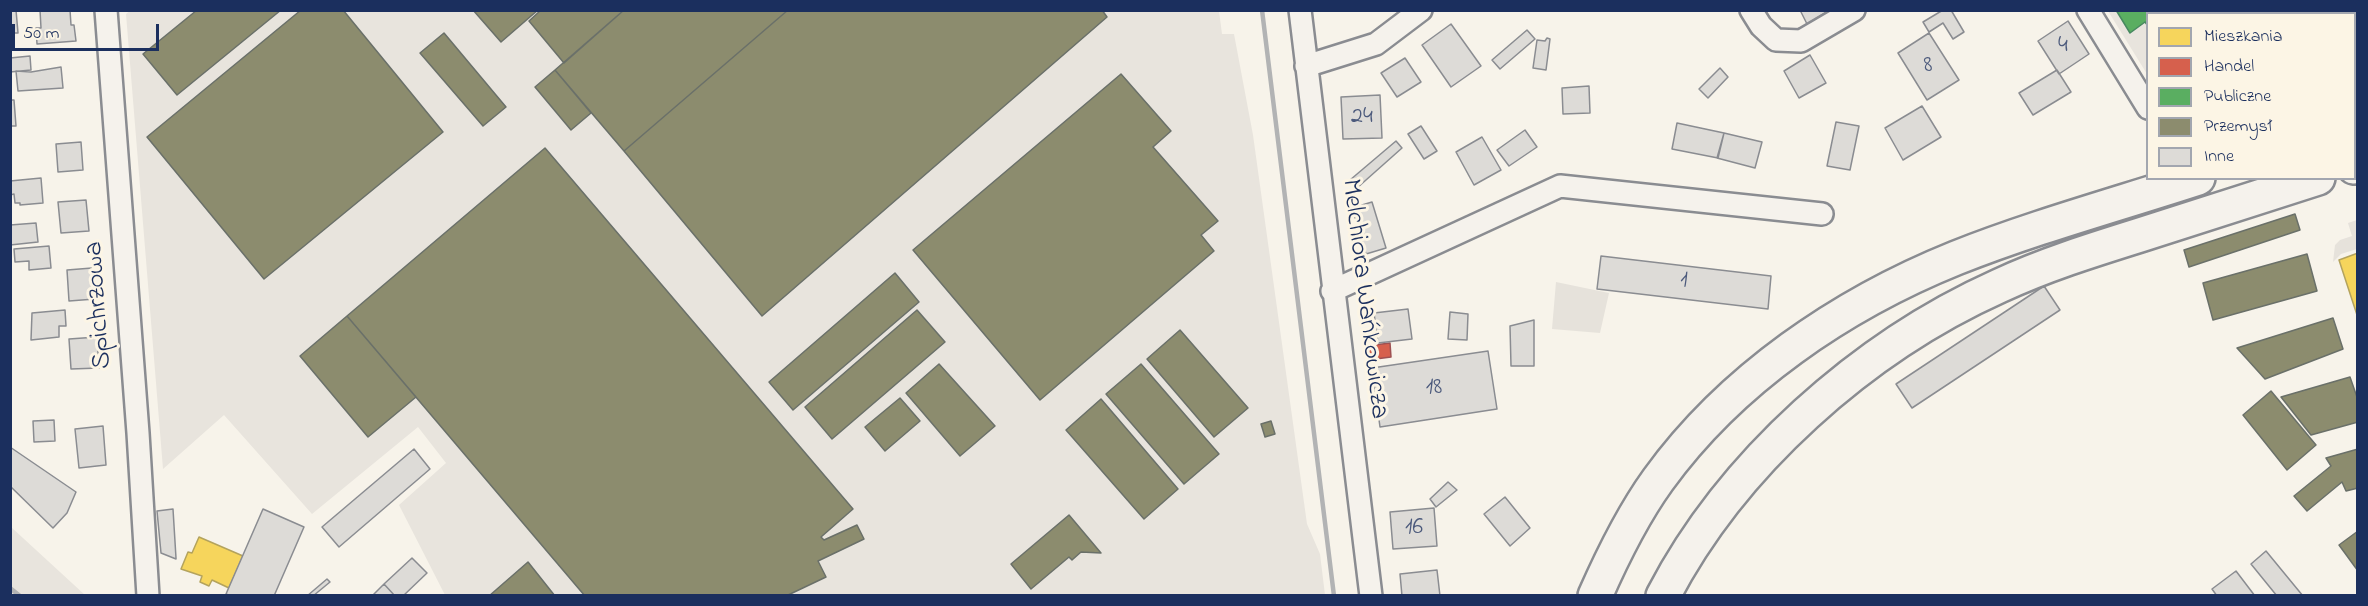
<!DOCTYPE html>
<html>
<head>
<meta charset="utf-8">
<style>
	body { margin:0 }
	#map { position:relative; width:2368px; height:606px; overflow:hidden; background:#f7f3ea; font-family:"Indie Flower",sans-serif }
	canvas { display:block }
	.frame { position:absolute; inset:0; border:12px solid #1b2f5e; pointer-events:none }
	.legend { position:absolute; left:2146px; top:12px; width:210px; height:168px; box-sizing:border-box; background:#fcf5e5; border:2px solid #a2a6af; margin:0; padding:8px 10px; list-style:none; font-size:18px; color:#1b2f5e }
	.legend li { display:flex; align-items:center; gap:12px; height:30px }
	.legend b { width:30px; border:2px solid #a2a6af }
	.scale { position:absolute; left:12px; top:24px; width:147px; height:27px; box-sizing:border-box; border:3px solid #1b2f5e; border-top:0; padding-left:8px; font-size:18px; line-height:21px; white-space:nowrap; color:#1b2f5e; -webkit-text-stroke:4px #fcf5e5; paint-order:stroke }
</style>
</head>
<body>
<div id="map">
<canvas width="2368" height="606"></canvas>
<div class="frame"></div>
<ul class="legend">
<li><b style="height:16px;background:#f6d55c"></b>Mieszkania</li>
<li><b style="height:16px;background:#d6604d"></b>Handel</li>
<li><b style="height:16px;background:#5aae61"></b>Publiczne</li>
<li><b style="height:16px;background:#8c8c6e"></b>Przemysł</li>
<li><b style="height:16px;background:#dddbd7"></b>Inne</li>
</ul>
<div class="scale">50 m</div>
</div>
<script>
const ctx = document.querySelector('canvas').getContext('2d');
ctx.lineJoin = 'round';
function fill(path, color) { ctx.fillStyle = color; ctx.fill(path, 'evenodd'); }
function strokePath(path, color, width, dash) { ctx.strokeStyle = color; ctx.lineWidth = width; ctx.lineCap = dash ? 'butt' : 'round'; ctx.setLineDash(dash || []); ctx.stroke(path); }
function label(font, color, halo, rows, align = 'center') {
  ctx.font = font + ' "Indie Flower",sans-serif'; ctx.lineWidth = 6; ctx.setLineDash([]); ctx.textBaseline = 'middle'; ctx.strokeStyle = halo; ctx.fillStyle = color; for (const [text, x, y, turn = 0] of rows) {
    ctx.save(); ctx.translate(x, y); ctx.rotate((+turn || 0) * Math.PI / 180); ctx.textAlign = isNaN(turn) ? turn : align; if (halo) ctx.strokeText(text, 0, 0); ctx.fillText(text, 0, 0); ctx.restore();
  }
}
const built = new Path2D(`
	M131 10 1219 11 1222 34H1234L1253 135 1307 524 1320 554 1325 595H445L399 505 446 463 418 427 312 514 224 415 163 469 126 14Z
	M2108 11H2357V88L2355 89 2354 14H2148L2147 74Z
	M11 527 85 595H11Z`);
const green = new Path2D(`
	M2357 220V249L2341 254 2333 262 2335 245 2340 240 2352 236 2348 223Z
	M1556 282 1609 293 1600 333 1552 329Z`);
const homes = new Path2D(`
	M2358 253V318L2339 260Z
	M199 537 243 556 229 588 212 580 209 586 200 582 202 576 181 569 188 552 192 553Z`);
const shops = new Path2D(`
	M1390 343 1391 357 1368 360 1366 346Z`);
const public = new Path2D(`
	M2116 10H2213L2215 14H2148V26L2145 22 2130 33Z`);
const industry = new Path2D(`
	M197 10H281L177 95 143 54Z
	M301 10H343L443 132 264 279 147 137Z
	M473 10H538L501 42Z
	M541 10H624L564 63 529 21Z
	M624 10H788L624 151 555 70Z
	M788 10H1102L1107 17 762 316 624 151Z
	M444 33 506 107 483 126 420 53Z
	M555 70 591 113 571 130 535 87Z
	M1121 74 1171 131 1153 147 1218 221 1201 235 1214 251 1040 400 913 250Z
	M545 148 853 509 821 537 824 540 857 525 864 539 818 561 826 577 786 596H585L347 316Z
	M2295 214 2300 230 2189 267 2184 250Z
	M2307 254 2317 291 2213 320 2203 283Z
	M895 273 919 302 793 410 769 382Z
	M917 310 945 342 832 439 805 407Z
	M347 316 416 397 368 437 300 356Z
	M2333 318 2343 349 2265 379 2237 348Z
	M1180 330 1248 408 1214 437 1147 359Z
	M939 364 995 426 960 456 906 393Z
	M1141 364 1219 454 1184 484 1106 394Z
	M2350 377 2358 400V422L2311 435 2281 397Z
	M2271 391 2316 445 2287 470 2243 415Z
	M900 398 920 421 885 451 865 427Z
	M1101 399 1178 489 1144 519 1066 430Z
	M1271 421 1275 434 1265 437 1261 424Z
	M2358 449V488L2346 491 2342 482 2307 511 2294 496 2331 466 2326 458Z
	M1069 515 1101 553 1081 552 1072 560 1069 557 1031 589 1011 564Z
	M2358 531V571L2339 545Z
	M528 562 555 596H489Z`);
const building = new Path2D(`
	M10 10H16L18 33H10Z
	M40 10H70L71 25H74L76 41 37 44 36 28H41Z
	M1800 10H1830L1807 24Z
	M1943 10H1951L1964 32 1953 39 1943 23 1929 32 1923 22Z
	M2068 21 2089 54 2059 74 2038 41Z
	M1451 24 1481 66 1451 87 1422 45Z
	M1527 30 1535 39 1500 69 1492 60Z
	M1929 33 1959 80 1927 100 1898 53Z
	M1547 38 1550 39 1546 70 1533 68 1537 40 1545 41Z
	M1810 55 1826 83 1799 98 1784 71Z
	M30 56 31 70 10 72V58Z
	M1405 58 1421 82 1397 97 1381 73Z
	M61 67 63 88 18 91 16 71 31 72Z
	M1720 68 1728 77 1708 98 1699 89Z
	M2057 70 2071 92 2033 115 2019 93Z
	M1589 86 1590 113 1563 114 1562 88Z
	M1380 95 1382 138 1343 139 1341 97Z
	M10 100H14L16 126H10Z
	M1922 106 1941 137 1903 160 1885 128Z
	M1836 122 1859 126 1850 170 1827 166Z
	M1677 123 1724 133 1718 158 1672 149Z
	M1421 126 1437 151 1424 159 1408 134Z
	M1525 130 1537 147 1509 166 1497 150Z
	M1724 133 1762 142 1755 168 1717 158Z
	M1482 137 1501 170 1474 185 1456 152Z
	M1396 141 1402 148 1357 188 1350 180Z
	M81 142 83 170 58 172 56 144Z
	M41 178 43 203 20 205V203H15L14 194 10 195V181Z
	M86 200 89 231 61 233 58 202Z
	M1372 202 1386 248 1366 254 1352 208Z
	M36 223 38 242 10 245V225Z
	M49 246 51 268 29 270V261L15 262 14 249Z
	M1601 256 1771 276 1768 309 1597 289Z
	M92 268 95 299 69 301 67 270Z
	M2044 286 2060 310 1912 408 1896 384Z
	M1408 309 1412 339 1378 343 1374 313Z
	M65 310 66 326H59V337L31 340 32 313Z
	M1450 312 1468 314 1467 340 1448 339Z
	M1534 320V366H1511L1510 326Z
	M97 337 99 368 71 369 69 339Z
	M1488 351 1497 409 1380 427 1372 368Z
	M54 420 55 441 34 442 33 421Z
	M103 426 106 465 79 468 75 429Z
	M10 447 76 492 67 513 53 528 10 486Z
	M414 449 430 469 339 547 322 527Z
	M1448 482 1457 490 1436 507 1430 499Z
	M1505 497 1530 528 1510 546 1484 514Z
	M1434 508 1437 546 1393 549 1390 512Z
	M173 509 176 558V559L161 553 157 511Z
	M263 509 304 527 274 596H231L226 594Z
	M2266 551 2303 596H2277L2251 564Z
	M412 558 427 573 403 596H395L384 584Z
	M1437 570 1440 596H1402L1400 574Z
	M2236 571 2255 596H2217L2212 589Z
	M327 579 330 582 313 596H307Z
	M384 584 395 596H372Z`);
const street = new Path2D(`
	M106 10 138 433 148 596
	M1300 10 1371 596
	M1751 10 1761 26 1776 40 1801 41 1854 10
	M2088 10 2148 108
	M1306 66 1376 44 1421 10
	M1332 291 1560 186 1822 214`);
const primary = new Path2D(`
	M2354 128 2358 127
	M2354 167 2358 166
	M1595 596C1613 555 1632 516 1658 480 1731 379 1842 304 1956 258 2034 227 2118 204 2198 178
	M1663 596C1732 463 1863 347 1999 286 2044 265 2092 250 2140 235 2199 216 2258 197 2318 178`);
const rail = new Path2D(`
	M1262 10 1334 596
	M10 588 20 596`);
const numberNames = [
	["4",2063,47],
	["8",1928,67],
	["24",1362,118],
	["1",1684,282],
	["18",1434,389],
	["16",1414,529]
];
const streetNames = [
	["Melchiora Wańkowicza",1363,299,83],
	["Spichrzowa",100,305,-94]
];
fill(built, '#e8e4dd');
fill(green, '#e6e2db');
fill(homes, '#f6d55c');
strokePath(homes, '#b4a35d', 1.5);
fill(shops, '#d6604d');
strokePath(shops, '#9e5152', 1.5);
fill(public, '#5aae61');
strokePath(public, '#478860', 1.5);
fill(industry, '#8c8c6e');
strokePath(industry, '#6a7069', 1.5);
fill(building, '#dddbd7');
strokePath(building, '#8a8c91', 1.5);
strokePath(street, '#8a8c91', 26);
strokePath(primary, '#8a8c91', 38);
strokePath(street, '#f5f2ec', 21);
strokePath(primary, '#f5f2ec', 33);
strokePath(rail, '#b2b3b4', 4.5);
label('24px', '#4c5a7c', null, numberNames);
label('27px', '#1b2f5e', '#fcf5e5', streetNames);
</script>
</body>
</html>
